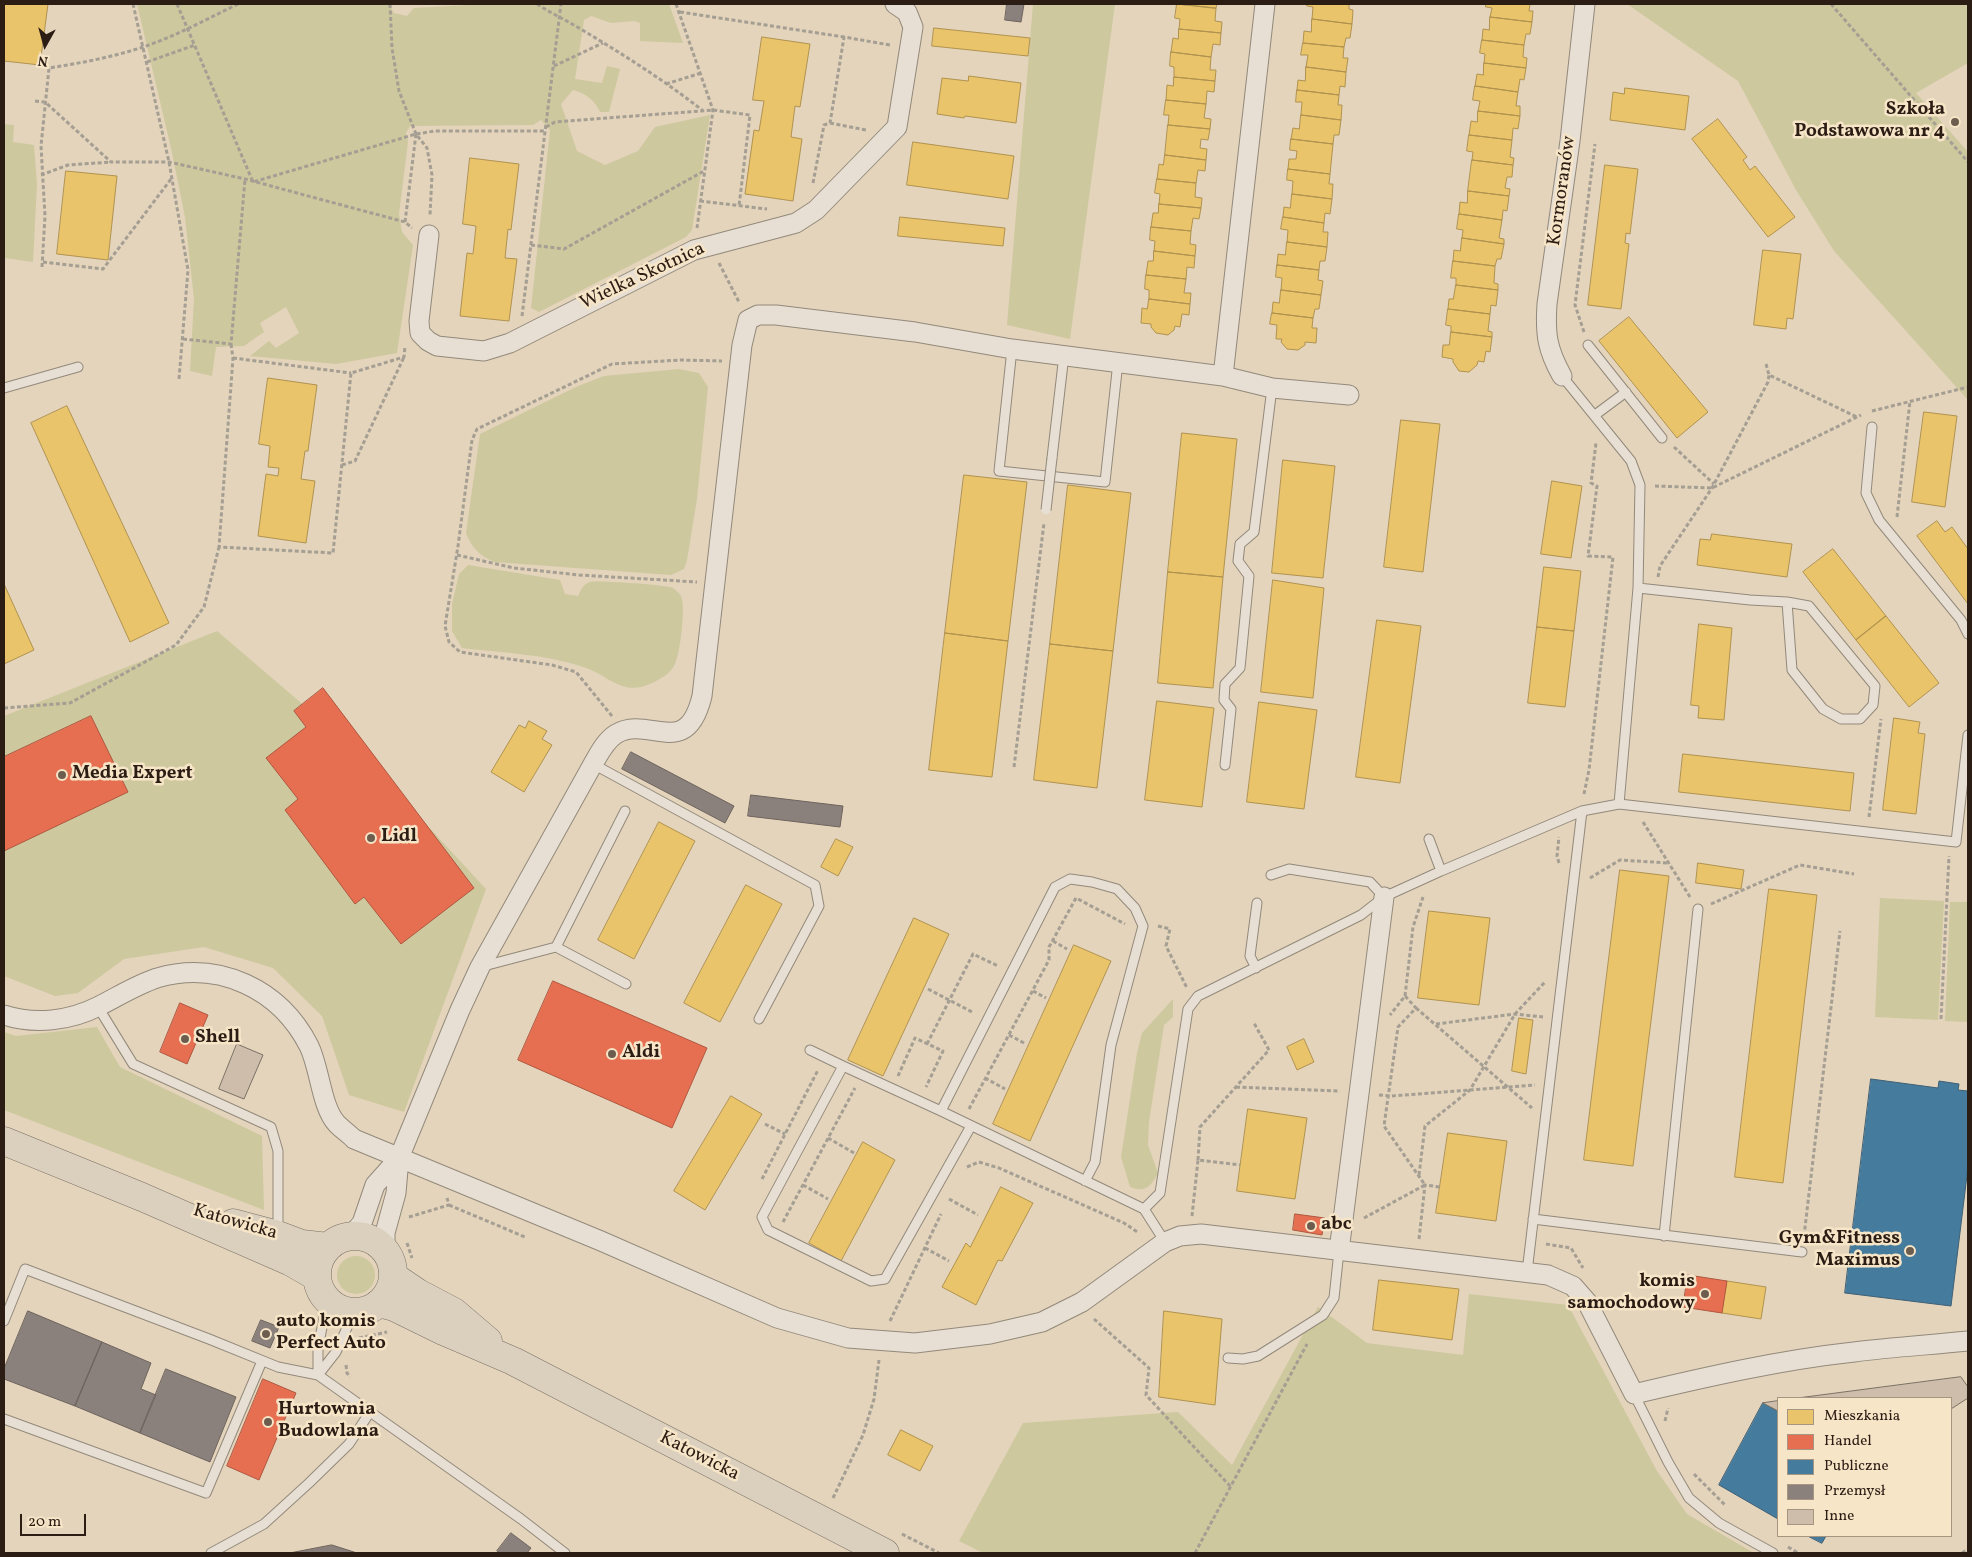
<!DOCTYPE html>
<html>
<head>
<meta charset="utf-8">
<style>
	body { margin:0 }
	#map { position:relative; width:1972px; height:1557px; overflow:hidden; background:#e3d4bb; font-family:Vollkorn,serif }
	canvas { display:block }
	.frame { position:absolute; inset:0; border:5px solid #2c1d14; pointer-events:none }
	.legend { position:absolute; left:1777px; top:1397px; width:175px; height:140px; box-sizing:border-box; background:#f7e5c8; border:1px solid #a69580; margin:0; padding:6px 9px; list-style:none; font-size:15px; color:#2c1d14 }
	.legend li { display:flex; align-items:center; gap:10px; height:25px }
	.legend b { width:25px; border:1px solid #a69580 }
	.north { position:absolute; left:20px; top:20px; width:50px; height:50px; -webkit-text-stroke:4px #f7e5c8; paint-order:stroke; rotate:187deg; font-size:14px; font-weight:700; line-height:20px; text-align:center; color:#2c1d14 }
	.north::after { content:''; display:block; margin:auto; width:18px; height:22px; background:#2c1d14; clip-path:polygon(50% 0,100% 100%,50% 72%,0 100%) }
	.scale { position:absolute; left:20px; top:1514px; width:66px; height:22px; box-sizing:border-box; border:2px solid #2c1d14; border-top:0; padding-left:6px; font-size:15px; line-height:18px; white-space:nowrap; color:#2c1d14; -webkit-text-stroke:4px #f7e5c8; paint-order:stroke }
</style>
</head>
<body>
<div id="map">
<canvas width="1972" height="1557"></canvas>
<div class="frame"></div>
<ul class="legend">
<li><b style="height:14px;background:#e9c46a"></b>Mieszkania</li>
<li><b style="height:14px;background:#e76f51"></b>Handel</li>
<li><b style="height:14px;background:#457b9d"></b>Publiczne</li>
<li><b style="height:14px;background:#8a817c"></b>Przemysł</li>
<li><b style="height:14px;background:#cebdab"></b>Inne</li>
</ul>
<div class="north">N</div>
<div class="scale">20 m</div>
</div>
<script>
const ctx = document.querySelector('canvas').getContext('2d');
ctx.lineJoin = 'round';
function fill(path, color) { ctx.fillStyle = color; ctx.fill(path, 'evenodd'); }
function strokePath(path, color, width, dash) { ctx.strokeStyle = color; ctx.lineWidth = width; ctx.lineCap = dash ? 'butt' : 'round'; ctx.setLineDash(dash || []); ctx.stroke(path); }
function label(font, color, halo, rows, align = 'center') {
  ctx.font = font + ' Vollkorn,serif'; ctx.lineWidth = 5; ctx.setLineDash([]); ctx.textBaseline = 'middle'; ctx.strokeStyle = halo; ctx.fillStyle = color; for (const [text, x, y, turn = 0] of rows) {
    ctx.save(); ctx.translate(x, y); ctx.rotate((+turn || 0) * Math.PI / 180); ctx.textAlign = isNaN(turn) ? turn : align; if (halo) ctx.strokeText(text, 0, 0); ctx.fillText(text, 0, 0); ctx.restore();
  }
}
const green = new Path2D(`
	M137 4H389L394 13 407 16 414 8 487 4H669L683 43 640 41V23L634 21 611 23 591 16 584 20 575 79 602 83 607 66 620 69 609 112H600C594 99 586 94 573 90L561 104 577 151 605 165 638 151 655 127 710 115 692 230 686 237 539 312 531 308 550 130 541 120 533 125 410 126 406 133 408 142 399 214 402 232 413 245 397 353 336 364 250 356 269 341 276 348 299 333 286 307 260 323 264 332 244 346 216 347 212 376 190 371 194 299 185 217 171 148Z
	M1033 4H1115L1070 339 1007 325Z
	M1627 4H1968V63L1916 93 1968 152V400L1834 251 1796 190 1738 81Z
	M4 124 14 125 13 142 34 145 37 184 33 262 4 258Z
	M679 369 699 373 708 387 697 499 687 560 684 569 671 575 494 562C479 555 472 548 466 533L480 434 578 386 604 376Z
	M468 565 560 580 565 594 578 596C581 590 583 584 590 582 598 580 667 585 673 588 675 589 680 594 681 596 686 607 680 653 675 664 671 673 661 679 652 683 623 697 611 677 586 668 547 654 503 653 462 648L452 631V604L459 574Z
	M217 631 362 755 486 889 404 1112 349 1095 322 1016 273 968 204 947 124 959 78 993 55 996 4 976V716Z
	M1880 898 1944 901 1938 1020 1875 1017Z
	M1950 902H1968V1022L1945 1021Z
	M1173 999V1017L1164 1025 1149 1122 1148 1145 1158 1173C1151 1186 1146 1193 1130 1187L1121 1157 1137 1053 1142 1033Z
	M97 1027 120 1067 262 1136 264 1210 4 1110V1032L16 1036Z
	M337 1275a19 19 0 1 1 38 0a19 19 0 1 1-38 0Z
	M1469 1294 1568 1305 1657 1471 1687 1514 1754 1553H983L959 1541 1023 1423 1178 1412 1232 1465 1318 1307 1367 1343 1463 1355Z`);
const homes = new Path2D(`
	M4 4H48L40 65 4 61Z
	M1177 4 1216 8 1215 21 1222 22 1221 33 1179 29 1180 19 1175 18Z
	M1177 4H1217L1216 8Z
	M1307 4H1349V9L1353 10 1352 24 1312 19 1313 7 1307 6Z
	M1486 4H1530L1529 11H1533L1532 22 1490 17 1492 8 1486 7Z
	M1490 17 1532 22 1530 34H1526L1524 45 1482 40 1483 29 1489 30Z
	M1312 19 1352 24 1350 38H1346L1344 47 1303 43 1304 31 1311 32Z
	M934 28 1030 38 1028 56 932 46Z
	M1179 29 1221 33 1220 45 1213 44 1211 57 1171 52 1173 38 1178 39Z
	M762 37 810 44 800 107 795 106 791 137 802 139 793 201 745 194 754 130 759 131 764 101 753 100Z
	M1482 40 1524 45 1523 57 1527 58 1526 68 1484 63 1485 54 1480 53Z
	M1303 43 1344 47 1343 58H1348L1346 72 1306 67 1308 55H1301Z
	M1171 52 1211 57 1210 70H1216L1215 81 1174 77V67L1170 66Z
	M1484 63 1526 68 1524 80 1520 79 1518 92 1475 86 1477 74 1483 75Z
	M1306 67 1346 72 1345 87 1340 86 1339 95 1297 90 1298 80 1305 81Z
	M969 76 1021 83 1016 123 965 116 964 118 937 114 942 78 968 81Z
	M1174 77 1215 81 1214 92 1207 91 1206 104 1166 100 1167 85 1173 86Z
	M1475 86 1518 92 1516 106H1520V116L1478 111 1480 101 1473 100Z
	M1625 88 1689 96 1685 130 1610 120 1613 92 1624 94Z
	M1297 90 1339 95 1338 105H1342L1341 120 1301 115 1302 102H1296Z
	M1166 100 1206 104 1204 118 1211 119 1210 129 1168 125 1169 115H1164Z
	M1478 111 1520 116 1518 129 1513 128 1512 140 1469 135 1471 121 1477 122Z
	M1301 115 1341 120 1339 135H1334L1333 144 1291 139 1293 128 1299 129Z
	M1718 119 1747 157 1743 160 1750 170 1755 166 1795 217 1768 237 1692 139Z
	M1168 125 1210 129 1208 140 1201 139 1200 148 1207 149 1206 160 1165 155Z
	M1469 135 1512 140 1510 157 1514 158 1513 165 1472 160 1473 152 1467 151Z
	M1291 139 1333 144 1330 174 1288 169 1289 159H1296L1297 151 1290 150Z
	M913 142 1014 156 1008 199 907 185Z
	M1165 155 1206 160 1205 171 1198 170 1196 183 1157 179 1159 164 1163 165Z
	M470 158 519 164 511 230 508 229 505 258 517 259 509 321 460 316 467 253 473 254 476 226 463 224Z
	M1472 160 1513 165 1512 177H1507L1505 188 1510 189 1509 196 1468 191Z
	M1605 165 1638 169 1630 234 1626 233 1625 243 1629 244 1621 309 1588 305Z
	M1288 169 1330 174 1329 184H1333L1332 199 1292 194 1293 181 1287 180Z
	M66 171 117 176 108 260 57 254Z
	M1157 179 1196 183 1195 197 1202 198 1201 208 1159 204 1160 194 1155 193Z
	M1468 191 1509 196 1507 211 1503 210 1502 220 1459 214 1460 202 1467 203Z
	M1292 194 1332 199 1330 214 1325 213 1324 223 1283 217 1284 207 1290 208Z
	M1159 204 1201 208 1199 219 1193 218 1191 231 1151 227 1153 213H1158Z
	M1459 214 1502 220 1499 238 1504 239V244L1462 238 1463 230 1457 229Z
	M900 217 1005 228 1003 246 898 236Z
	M1283 217 1324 223 1323 232H1328L1327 247 1287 242 1288 230 1281 229Z
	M1151 227 1191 231 1190 244 1196 245 1195 256 1154 251 1155 241 1150 240Z
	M1462 238 1504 244 1501 259H1497L1495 266 1453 261 1454 250 1460 251Z
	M1287 242 1327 247 1325 261H1320L1319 270 1277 265 1278 254 1285 255Z
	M1763 250 1801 254 1793 319 1787 318 1786 329 1754 325Z
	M1154 251 1195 256 1194 268 1187 267 1186 279 1146 275 1148 261H1153Z
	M1453 261 1495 266 1494 283 1498 284V290L1456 285V278H1451Z
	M1277 265 1319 270 1318 280 1323 281 1321 295 1281 290 1282 278 1276 277Z
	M1146 275 1186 279 1184 293H1191L1190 304 1149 299V290L1145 289Z
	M1456 285 1498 290 1496 306 1491 305 1490 314 1448 309 1449 299H1453Z
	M1281 290 1321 295 1319 309H1315L1313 318 1272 313 1273 302 1279 303Z
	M1149 299 1190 304 1189 315 1182 314 1180 327 1175 326 1174 330 1168 335 1156 333 1151 327V324L1141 323 1142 308 1147 309Z
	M1448 309 1490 314 1488 331 1492 332V337L1451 332V326L1446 325Z
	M1272 313 1313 318 1312 328H1317L1316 343 1305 342V345L1298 350 1287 349 1281 342 1282 339H1276L1277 325 1270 324Z
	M1629 317 1708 412 1677 438 1599 341Z
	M1451 332 1492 337 1490 352 1486 351 1484 362 1478 361 1477 365 1469 372 1459 371 1453 362V359L1442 357 1443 345H1449Z
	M268 378 317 385 308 451H305L301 479 315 481 306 543 258 536 266 474 278 476 279 468 268 467 270 446 259 444Z
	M67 406 169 623 130 642 31 423Z
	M1924 412 1957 416 1945 507 1912 502Z
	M1401 420 1440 424 1423 572 1384 567Z
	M1182 433 1237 439 1223 577 1168 572Z
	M1283 460 1335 466 1323 578 1272 573Z
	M964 475 1027 482 1008 641 945 633Z
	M1552 481 1582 486 1571 558 1541 554Z
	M1068 485 1131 493 1113 651 1050 644Z
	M1937 521 1945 532 1952 527 1968 549V604L1917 536Z
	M1712 534 1792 544 1787 577 1697 565 1700 539 1710 540Z
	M1833 549 1886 616 1856 640 1803 572Z
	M1544 567 1581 571 1574 631 1537 627Z
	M1168 572 1223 577 1213 688 1158 683Z
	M1273 580 1324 588 1313 698 1261 692Z
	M4 584 34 650 4 664Z
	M1886 616 1939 683 1909 707 1856 640Z
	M1377 620 1421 626 1400 783 1356 777Z
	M1699 624 1732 628 1724 720 1698 718 1699 706 1691 705Z
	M1537 627 1574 631 1565 707 1528 703Z
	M945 633 1008 641 992 777 929 770Z
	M1050 644 1113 651 1097 788 1034 780Z
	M1157 701 1214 708 1202 807 1145 800Z
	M1259 702 1317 710 1304 809 1247 802Z
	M1894 718 1920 722 1918 733 1925 734 1916 814 1883 810Z
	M529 721 547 731 542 739 552 745 524 792 491 772 519 725 525 728Z
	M1683 754 1854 773 1850 811 1679 792Z
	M659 822 695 841 634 959 598 940Z
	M836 839 853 847 838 876 821 867Z
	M1698 863 1744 870 1741 889 1696 883Z
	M1620 870 1669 876 1633 1166 1584 1160Z
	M746 885 782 904 720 1022 684 1003Z
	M1769 889 1817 895 1783 1183 1735 1177Z
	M1429 911 1490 918 1479 1005 1418 998Z
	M914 918 949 934 883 1076 848 1060Z
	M1074 945 1111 961 1030 1141 993 1124Z
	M1519 1018 1533 1020 1526 1074 1512 1071Z
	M1304 1039 1314 1062 1297 1070 1287 1047Z
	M731 1096 762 1114 705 1210 674 1191Z
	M1248 1109 1307 1118 1295 1199 1237 1191Z
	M1448 1133 1507 1141 1496 1221 1436 1213Z
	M863 1142 895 1160 841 1261 809 1243Z
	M1001 1187 1033 1203 1002 1261 998 1260 976 1305 942 1287 966 1243 970 1247Z
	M1379 1280 1459 1289 1452 1340 1373 1330Z
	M1727 1281 1766 1287 1761 1319 1722 1313Z
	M1164 1311 1222 1319 1215 1405 1159 1397Z
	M901 1430 933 1446 920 1471 888 1455Z`);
const shops = new Path2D(`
	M323 688 474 888 401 944 364 897 355 904 285 810 298 799 266 758 306 727 294 711Z
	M91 716 128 792 4 851V757Z
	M553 981 707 1048 672 1128 518 1060Z
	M180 1003 208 1015 187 1064 160 1052Z
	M1295 1214 1325 1218 1322 1235 1293 1230Z
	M1688 1275 1727 1281 1722 1313 1683 1307Z
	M263 1379 296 1393 259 1480 227 1466Z`);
const public = new Path2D(`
	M1871 1079 1938 1088 1939 1081 1959 1084 1958 1090 1968 1091V1167L1951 1306 1845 1293Z
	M1763 1403 1778 1411V1519L1719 1485Z
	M1808 1536H1826L1822 1543Z`);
const industry = new Path2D(`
	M1007 4H1024L1021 22 1005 20Z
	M631 752 734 806 725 823 622 769Z
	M751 795 843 806 840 827 748 816Z
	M28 1311 102 1342 75 1406 4 1379V1369Z
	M261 1320 279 1327 270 1348 252 1341Z
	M102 1342 151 1363 141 1389 156 1395 140 1433 75 1406Z
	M166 1369 236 1397 210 1462 140 1433Z
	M511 1533 531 1548 527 1553H500L497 1551Z
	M332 1545 357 1553H290Z`);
const building = new Path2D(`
	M237 1044 263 1055 244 1099 219 1089Z
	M1961 1377 1968 1387V1398L1951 1409V1398H1798Z
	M1778 1401V1411L1763 1403Z`);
const path = new Path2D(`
	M133 4 169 162 188 270 179 379
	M177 4 253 182 416 134 435 131H545
	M390 4 392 48 399 91 416 134 427 148 432 175 430 215
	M537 4C552 14 568 21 584 31 624 55 665 81 702 110
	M676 4 713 110 697 228
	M1831 4 1968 162
	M680 12 844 37
	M147 62 195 45
	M554 66 603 43
	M666 84 701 73
	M35 101 45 102 111 162H169L245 179 405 222 412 228
	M830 123 866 130
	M546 127 555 122 713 110 750 115 739 206
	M41 175 68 165 111 162
	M813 183 824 125 830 123 844 37 890 45
	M700 201 767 209
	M405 222 416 134
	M531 245 564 249 704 171
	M43 262 103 269 171 179
	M719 263 739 302
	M42 267 45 216 41 146 49 68C81 63 113 57 143 47 176 36 207 19 238 4
	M522 316 561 4
	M1584 332 1575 305 1595 144
	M183 339 231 344 245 179
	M231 344 233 358 219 547 333 553 351 373 404 357 405 346
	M233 358 351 373
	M1766 364 1769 375 1857 417
	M1872 411 1968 387
	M1674 447 1714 484
	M342 465 355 461 404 357
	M1655 486 1712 488 1861 415
	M1897 517 1910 401
	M457 555 514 568 579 575 697 582
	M1658 577 1660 566 1712 488 1768 382 1769 375
	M4 708 70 703 176 645 204 607 219 547
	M612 716 576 672 552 665 460 652 449 642 445 626 458 546 472 440 477 429 612 364 680 360 722 361
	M1014 767 1044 523
	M1584 794 1589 770 1613 557 1588 556 1597 486 1591 483 1596 443
	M1869 817 1881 719
	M1643 822 1690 897
	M1559 863 1557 856 1559 837
	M1590 878 1620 860 1668 863
	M1711 904 1800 865 1854 874
	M1158 926 1170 929 1166 946 1187 988
	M1053 941 1067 949
	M928 989 974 1013
	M1033 991 1046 998
	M1405 996 1413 927 1423 897
	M1416 1008 1532 1108
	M1941 1019 1949 856
	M1436 1024 1515 1014 1543 1017
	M1009 1035 1026 1044
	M927 1044 973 954 998 966
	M898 1076 915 1038 943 1051 926 1087
	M985 1078 1005 1089
	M1236 1087 1340 1091
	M1379 1095 1391 1096 1535 1085
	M969 1109 1049 960V947L1076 898 1125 924
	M765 1124 785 1134
	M828 1138 854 1153
	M1198 1160 1200 1127 1269 1050 1254 1023
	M967 1167 979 1162 999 1168 1124 1223 1139 1233
	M1419 1175 1425 1126 1470 1090 1515 1014 1545 982
	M762 1179 818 1070
	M803 1185 828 1199
	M949 1199 978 1215
	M449 1205 525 1237
	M1192 1216 1198 1160 1240 1165
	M409 1217 449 1205 447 1198
	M1364 1218 1425 1185 1384 1126 1398 1027 1416 1008 1405 996 1390 1015
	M783 1222 855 1088
	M1804 1236 1840 931
	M1419 1239 1425 1185 1440 1187
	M407 1243 412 1258
	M1546 1244 1571 1248 1583 1268
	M925 1248 949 1261
	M1094 1319 1149 1368 1146 1395 1231 1487
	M890 1321 941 1214
	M359 1338 387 1332
	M346 1365 347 1373 350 1377
	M1665 1421 1668 1408
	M1694 1474 1725 1505
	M833 1498 863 1435 874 1399 879 1360
	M902 1534 939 1553
	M1788 1547 1798 1553
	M1195 1553 1307 1344
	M1962 1553 1968 1549`);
const service = new Path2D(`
	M1588 345 1662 438
	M1012 349 999 471 1105 482 1118 362
	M4 388 78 367
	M1595 415 1626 392
	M1872 427 1866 493 1879 520 1961 620 1968 634
	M1052 458 1064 355
	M1638 588 1750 600 1787 602 1809 606 1875 686 1873 705 1860 719H1841L1823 709 1792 670 1787 602
	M593 764 815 885 819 906 759 1019
	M1225 765 1231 709 1224 700 1225 684 1240 668 1249 576 1238 561 1240 544 1254 532 1272 388
	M1619 804 1956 842 1968 735
	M1429 839 1441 871
	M1271 875 1289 869 1370 882 1384 897
	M556 947 625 811
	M480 967 556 947 626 984
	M1256 968 1250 956 1257 903
	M98 1007 133 1064 271 1127 278 1151V1232
	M810 1050 843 1066 941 1111 1144 1209 1165 1242
	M843 1066 762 1217 768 1230 871 1281 885 1279 971 1126
	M941 1111 1055 887 1070 879 1092 882 1117 889 1135 908 1143 926 1111 1045 1095 1162 1085 1181
	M1144 1209 1160 1193 1188 1009 1198 996 1361 915 1384 897 1441 871 1582 811 1619 804 1638 588 1640 485 1631 461 1562 376
	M1533 1219 1802 1252
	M1664 1236 1698 909
	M1527 1272 1582 811
	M4 1321 25 1269 209 1339 278 1367 318 1375 521 1519 565 1553
	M1228 1358 1243 1359 1258 1356 1323 1315 1334 1298 1339 1251
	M318 1375V1348L325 1312 324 1297
	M318 1375 336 1352 350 1321 359 1312
	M1634 1394 1668 1462 1689 1498 1719 1523 1773 1553
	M4 1419 206 1493 262 1361
	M211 1553 264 1524 309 1483 349 1444 370 1412`);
const minor = new Path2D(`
	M429 235 419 321 420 333 428 341 437 346 484 351 510 343 694 250 796 223 816 210 897 127 913 27 907 12 895 4
	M1223 376 1265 4
	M1562 376C1547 349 1545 334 1547 304L1570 141 1585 4
	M4 1015C35 1025 70 1021 99 1006 119 996 136 985 157 978 219 960 280 989 309 1046 320 1068 321 1107 337 1124 342 1129 349 1134 354 1139L601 1241 777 1318 848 1338 915 1343 990 1334 1042 1322 1082 1302 1165 1242 1180 1236 1201 1234 1548 1275 1573 1286 1587 1302 1634 1394C1706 1377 1780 1360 1854 1352 1892 1347 1930 1345 1968 1341
	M351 1236 362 1223 375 1185 399 1158
	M385 1250V1233L396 1193 399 1158 460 1010 480 967 593 764C599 754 605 741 616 734 649 714 686 762 702 696L742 345 748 320 758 315H776L915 332 1012 349 1223 376 1272 388 1349 395
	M1339 1251 1384 897`);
const primary = new Path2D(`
	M4 1141 142 1197 291 1262 317 1277
	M233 1223 278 1235 302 1244 328 1247
	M317 1274a38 38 0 1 1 76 0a38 38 0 1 1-76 0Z
	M393 1276 418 1293 454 1312 488 1341
	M380 1303 394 1307 443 1331 513 1361 885 1553`);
const serviceBridge = new Path2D(`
	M1046 510 1052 458`);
const markers = [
	[1955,122,5,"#6c5d4e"],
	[62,775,5,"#6c5d4e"],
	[371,838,5,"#6c5d4e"],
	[185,1039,5,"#6c5d4e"],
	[612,1054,5,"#6c5d4e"],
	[1311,1226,5,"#6c5d4e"],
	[1910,1251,5,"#6c5d4e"],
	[1705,1294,5,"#6c5d4e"],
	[266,1334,5,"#6c5d4e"],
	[268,1422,5,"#6c5d4e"]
];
const poiNames = [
	["Szkoła",1945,111,"right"],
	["Podstawowa nr 4",1945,133,"right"],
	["Media Expert",72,775],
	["Lidl",381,838],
	["Shell",195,1039],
	["Aldi",622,1054],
	["abc",1321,1226],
	["Gym&Fitness",1900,1240,"right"],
	["Maximus",1900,1262,"right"],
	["komis",1695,1283,"right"],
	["samochodowy",1695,1305,"right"],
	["auto komis",276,1323],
	["Perfect Auto",276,1345],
	["Hurtownia",278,1411],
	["Budowlana",278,1433]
];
const streetNames = [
	["Kormoranów",1563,191,-82],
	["Wielka Skotnica",643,277,-25],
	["Katowicka",235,1223,16],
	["Katowicka",699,1457,27]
];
fill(green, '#cec89e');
fill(homes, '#e9c46a');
strokePath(homes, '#b09250', 1);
fill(shops, '#e76f51');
strokePath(shops, '#af563f', 1);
fill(public, '#457b9d');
strokePath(public, '#3e5f74', 1);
fill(industry, '#8a817c');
strokePath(industry, '#6e635d', 1);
fill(building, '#cebdab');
strokePath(building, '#7a7064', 1);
strokePath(service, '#93897b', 11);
strokePath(minor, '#93897b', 21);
strokePath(primary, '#7a7064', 29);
strokePath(path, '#a59e93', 3, [4, 2.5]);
strokePath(service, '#e7dfd3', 9);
strokePath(minor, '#e7dfd3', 19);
strokePath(primary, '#dbd0be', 28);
strokePath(serviceBridge, '#93897b', 11, []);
strokePath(serviceBridge, '#e7dfd3', 9);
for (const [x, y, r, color] of markers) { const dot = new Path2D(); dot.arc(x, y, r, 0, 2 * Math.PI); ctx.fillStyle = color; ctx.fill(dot); strokePath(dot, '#f7e5c8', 2); }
label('bold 19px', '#2c1d14', '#f7e5c8', poiNames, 'left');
label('19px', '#2c1d14', '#f7e5c8', streetNames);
</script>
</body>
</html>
